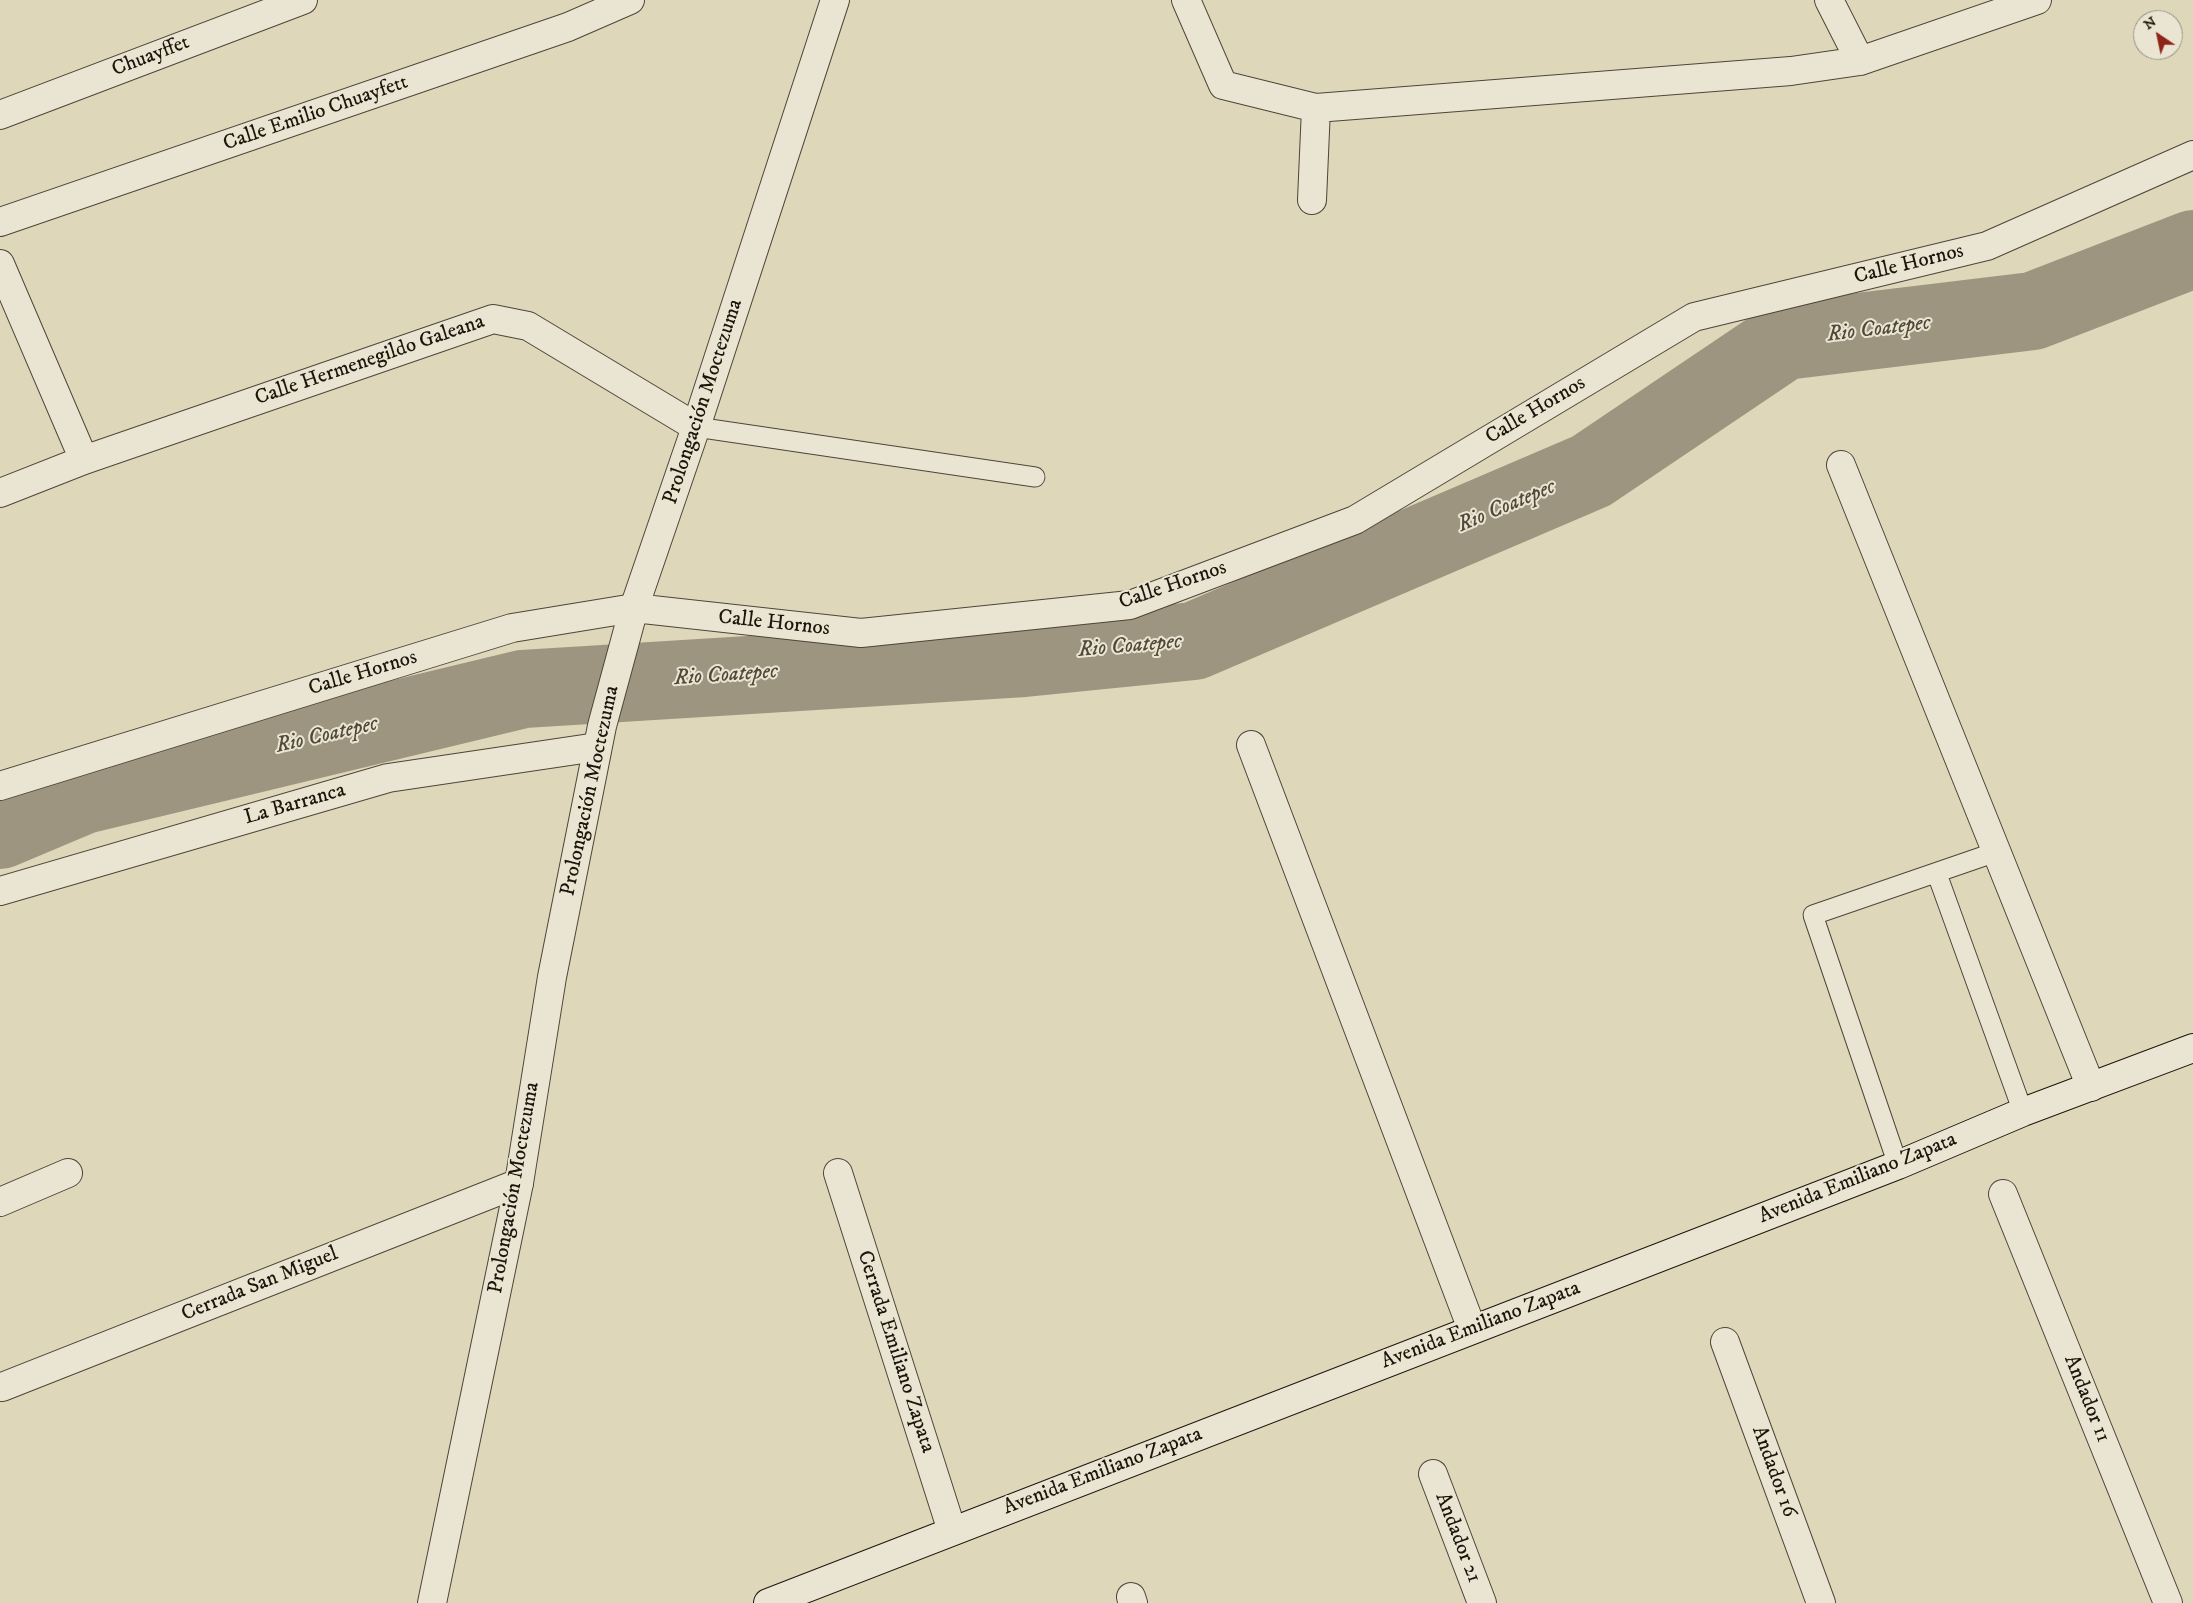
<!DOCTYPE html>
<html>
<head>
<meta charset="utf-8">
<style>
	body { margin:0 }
	#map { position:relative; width:2193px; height:1603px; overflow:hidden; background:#dfd7ba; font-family:"IM FELL DW Pica",serif }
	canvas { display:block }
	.north { position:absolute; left:2133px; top:10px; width:50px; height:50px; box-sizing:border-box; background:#eae5d2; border:1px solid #989183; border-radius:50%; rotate:326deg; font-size:14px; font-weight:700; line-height:20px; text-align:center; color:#1e140c }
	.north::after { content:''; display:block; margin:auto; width:18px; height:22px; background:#8f2418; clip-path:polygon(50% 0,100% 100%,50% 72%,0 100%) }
</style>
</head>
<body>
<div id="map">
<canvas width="2193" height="1603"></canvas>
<div class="north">N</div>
</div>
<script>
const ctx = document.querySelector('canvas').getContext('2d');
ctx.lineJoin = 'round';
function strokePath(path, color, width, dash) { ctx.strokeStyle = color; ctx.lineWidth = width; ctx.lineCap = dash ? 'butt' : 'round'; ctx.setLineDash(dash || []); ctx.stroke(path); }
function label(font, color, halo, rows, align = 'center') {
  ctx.font = font + ' "IM FELL DW Pica",serif'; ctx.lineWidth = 4; ctx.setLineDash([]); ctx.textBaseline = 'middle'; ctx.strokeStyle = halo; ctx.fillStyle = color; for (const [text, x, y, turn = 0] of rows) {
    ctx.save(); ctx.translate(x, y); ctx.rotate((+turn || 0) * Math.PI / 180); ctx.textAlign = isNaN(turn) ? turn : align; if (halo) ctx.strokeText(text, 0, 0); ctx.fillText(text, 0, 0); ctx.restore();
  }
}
const river = new Path2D(`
	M0 830 83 795 523 689 1024 658 1194 641 1591 471 1784 341 2033 311 2193 249`);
const service = new Path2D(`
	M696 427 1035 477
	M1937 874 2023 1112
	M1898 1165 1813 915 1996 852`);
const minor = new Path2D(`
	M1186 0 1223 85 1316 108 1312 200
	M1829 0 1860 61
	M1316 108 1791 71 1860 61 2037 0
	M0 115 303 0
	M0 222 568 27 630 0
	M0 264 84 460
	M1841 465 2091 1087
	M0 493 84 460 493 319 528 326 696 427
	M1251 745 1472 1329
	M0 786 512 628 634 608
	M0 891 388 778 597 747
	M838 1173 952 1531
	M2003 1194 2168 1603
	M0 1202 68 1173
	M1725 1342 1821 1603
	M2 1387 519 1183
	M1433 1474 1482 1603
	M1131 1597 1133 1603`);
const tertiary = new Path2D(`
	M634 608 861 633 1130 605 1355 520 1694 317 1987 246 2193 155
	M432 1603 519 1183 552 977 602 726 634 608 696 427 835 0`);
const secondary = new Path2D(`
	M768 1603 1898 1165 2023 1112 2193 1048`);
const streetNames = [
	["Chuayffet",151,57,-21],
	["Calle Emilio Chuayfett",316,114,-19],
	["Calle Hornos",1909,265,-14],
	["Calle Hermenegildo Galeana",370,361,-19],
	["Prolongación Moctezuma",704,402,-72],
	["Calle Hornos",1536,411,-31],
	["Calle Hornos",1173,586,-19],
	["Calle Hornos",774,624,6],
	["Calle Hornos",363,674,-17],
	["Prolongación Moctezuma",591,791,-78],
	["La Barranca",295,805,-16],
	["Avenida Emiliano Zapata",1858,1179,-22],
	["Prolongación Moctezuma",515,1188,-80],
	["Cerrada San Miguel",260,1285,-22],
	["Avenida Emiliano Zapata",1481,1326,-21],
	["Cerrada Emiliano Zapata",895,1352,72],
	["Andador 11",2086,1399,68],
	["Avenida Emiliano Zapata",1103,1472,-21],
	["Andador 16",1773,1472,70],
	["Andador 21",1457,1538,69]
];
const waterNames = [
	["Rio Coatepec",1879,330,-7],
	["Rio Coatepec",1507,507,-23],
	["Rio Coatepec",1130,647,-5],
	["Rio Coatepec",726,676,-4],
	["Rio Coatepec",327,736,-13]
];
strokePath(river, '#9d957f', 78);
strokePath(service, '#4e4538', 21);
strokePath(minor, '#4e4538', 30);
strokePath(tertiary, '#4e4538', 30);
strokePath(secondary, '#1e140c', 30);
strokePath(service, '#eae5d2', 19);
strokePath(minor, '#eae5d2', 28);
strokePath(tertiary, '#eae5d2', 28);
strokePath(secondary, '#eae5d2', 28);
label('21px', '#1e140c', '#eae5d2', streetNames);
label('italic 22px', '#51483a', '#eae5d2', waterNames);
</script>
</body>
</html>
